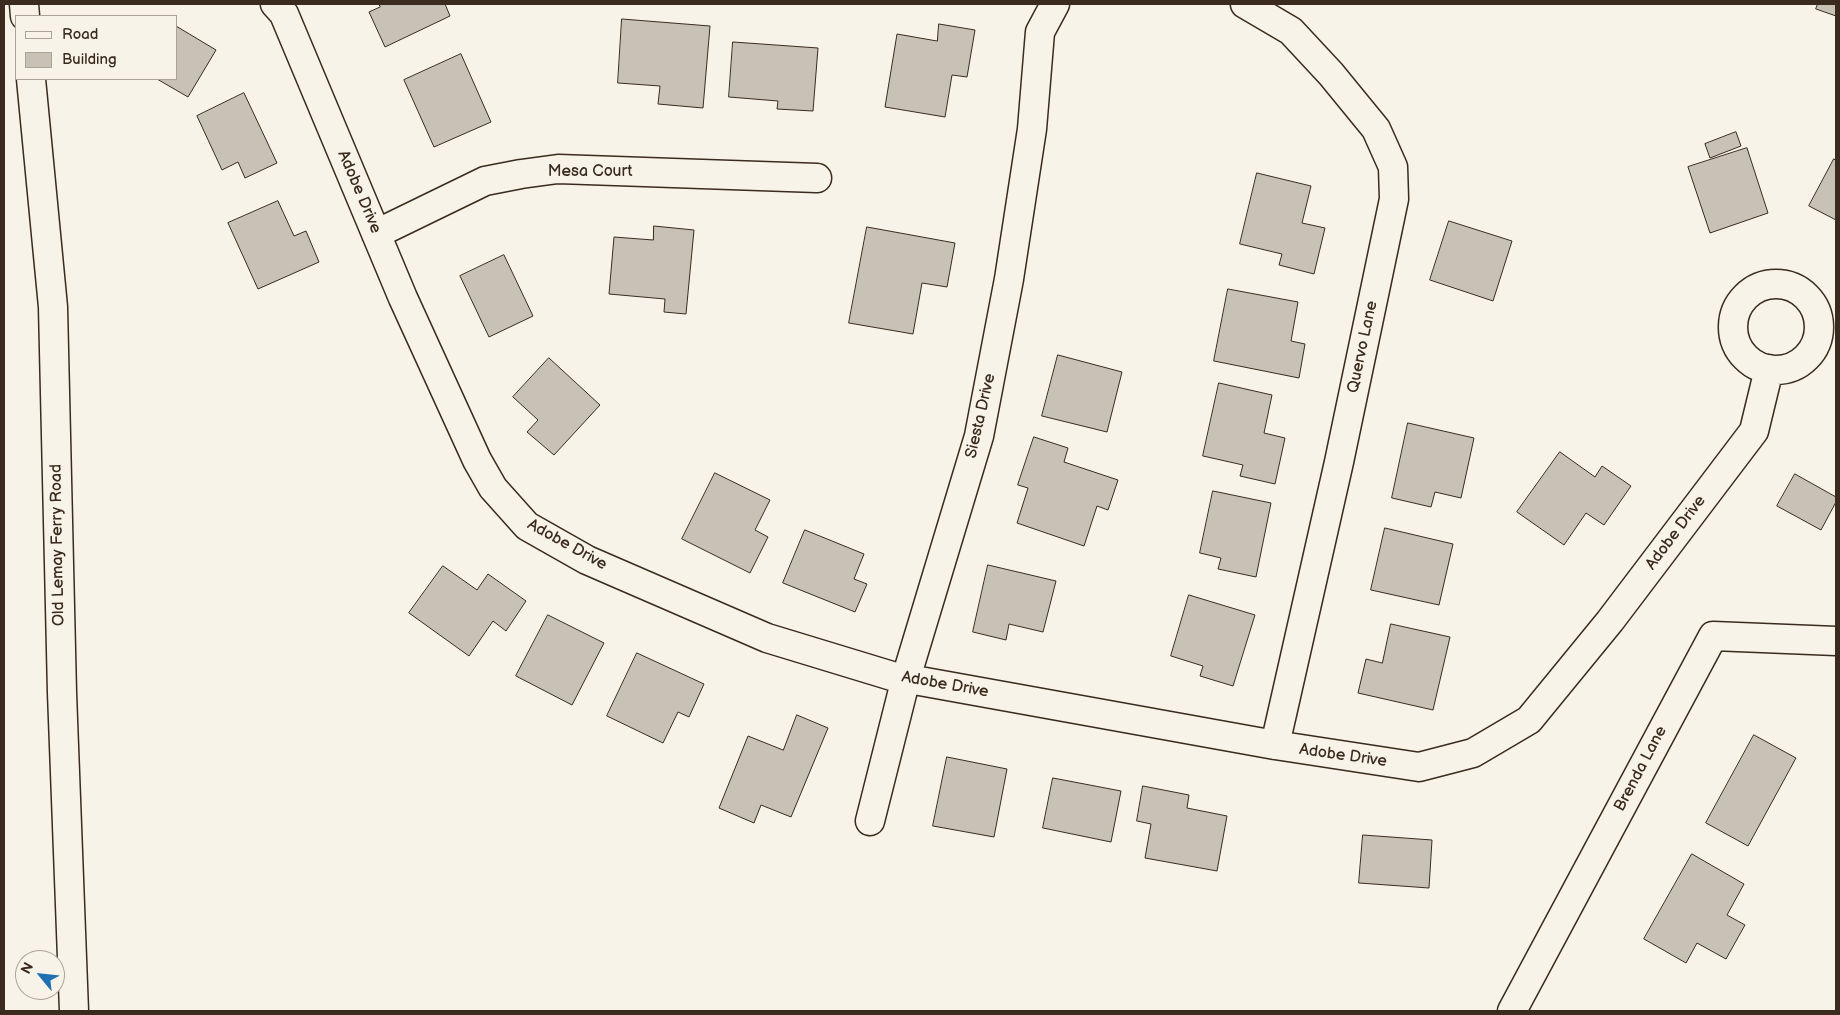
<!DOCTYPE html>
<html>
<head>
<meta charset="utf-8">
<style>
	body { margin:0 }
	#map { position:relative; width:1840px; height:1015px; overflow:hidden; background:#f7f3e8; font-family:"Balsamiq Sans",sans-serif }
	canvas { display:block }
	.frame { position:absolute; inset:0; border:5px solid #3b2a1e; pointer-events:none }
	.legend { position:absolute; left:15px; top:15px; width:162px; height:65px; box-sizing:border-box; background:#f7f3e8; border:1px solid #aca397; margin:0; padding:6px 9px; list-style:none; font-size:15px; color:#3b2a1e }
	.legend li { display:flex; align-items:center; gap:10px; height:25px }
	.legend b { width:25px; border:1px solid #aca397 }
	.north { position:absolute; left:15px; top:950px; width:50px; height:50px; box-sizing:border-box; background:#f7f3e8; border:1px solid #aca397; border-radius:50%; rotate:298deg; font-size:14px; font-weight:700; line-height:20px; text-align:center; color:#3b2a1e }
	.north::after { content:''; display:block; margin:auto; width:18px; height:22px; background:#1f6fb2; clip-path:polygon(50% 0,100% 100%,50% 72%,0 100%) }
</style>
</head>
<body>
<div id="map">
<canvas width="1840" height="1015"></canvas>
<div class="frame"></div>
<ul class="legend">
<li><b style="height:6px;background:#f7f3e8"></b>Road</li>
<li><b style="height:14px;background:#c8c1b6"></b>Building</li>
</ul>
<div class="north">N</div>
</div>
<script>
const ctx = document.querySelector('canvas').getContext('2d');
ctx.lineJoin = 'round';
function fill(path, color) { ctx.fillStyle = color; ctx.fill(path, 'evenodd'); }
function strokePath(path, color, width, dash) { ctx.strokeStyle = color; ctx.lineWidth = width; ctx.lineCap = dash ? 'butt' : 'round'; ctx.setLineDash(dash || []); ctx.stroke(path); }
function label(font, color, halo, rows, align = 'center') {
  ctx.font = font + ' "Balsamiq Sans",sans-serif'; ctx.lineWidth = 4; ctx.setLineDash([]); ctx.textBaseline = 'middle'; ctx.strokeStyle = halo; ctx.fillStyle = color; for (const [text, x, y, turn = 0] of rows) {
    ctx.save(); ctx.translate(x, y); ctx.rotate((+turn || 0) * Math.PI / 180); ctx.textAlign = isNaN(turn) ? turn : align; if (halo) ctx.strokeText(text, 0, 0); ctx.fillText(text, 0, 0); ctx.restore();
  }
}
const building = new Path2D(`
	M379 4H445L450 16 385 47 369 12 380 7Z
	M1818 4H1836V16L1816 9Z
	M622 19 710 26 703 108 658 104 660 86 618 83Z
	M939 24 975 30 967 77 952 75 945 117 885 107 897 34 937 41Z
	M176 26 216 50 188 97 157 79H176Z
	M733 42 818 48 813 111 777 109 778 101 729 97Z
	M461 54 491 122 434 147 404 80Z
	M244 93 277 163 245 178 238 162 222 170 197 116Z
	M1736 132 1741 146 1710 158 1705 144Z
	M1747 148 1768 213 1710 233 1688 167Z
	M1834 159 1836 161V220L1809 206Z
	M1257 173 1311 186 1302 223 1325 228 1314 274 1279 265 1282 254 1240 244Z
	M278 201 294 236 306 231 319 262 258 289 228 223Z
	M1449 221 1512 241 1493 301 1430 280Z
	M654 226 694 230 686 314 664 312 665 299 609 294 614 237 653 240Z
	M867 227 955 243 947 287 922 283 913 334 849 323Z
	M504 255 533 316 489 337 460 276Z
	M1228 289 1298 302 1291 341 1305 344 1299 378 1214 361Z
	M1058 355 1122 372 1107 432 1042 416Z
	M549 358 600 405 554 455 527 432 538 420 513 397Z
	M1219 383 1272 395 1264 433 1285 438 1275 484 1240 476 1243 465 1203 456Z
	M1408 423 1474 438 1461 498 1435 492 1431 507 1392 498Z
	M1034 437 1068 448 1064 462 1118 480 1108 510 1097 506 1084 546 1017 523 1028 488 1018 485Z
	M1560 452 1595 477 1602 466 1631 486 1604 525 1586 513 1564 545 1517 512Z
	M715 473 770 500 755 530 768 537 750 573 682 539Z
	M1795 474 1836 497V502L1821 530 1777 506Z
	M1213 491 1271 503 1256 577 1218 569 1221 558 1200 553Z
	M1385 528 1453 544 1439 605 1371 590Z
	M805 530 864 554 854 579 867 584 855 612 783 583Z
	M988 565 1056 581 1043 632 1009 624 1006 640 973 632Z
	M443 566 477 590 488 574 526 601 506 631 493 621 469 656 409 613Z
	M1189 595 1255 615 1233 686 1200 676 1203 666 1171 656Z
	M548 615 604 643 572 705 516 676Z
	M1391 624 1450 637 1433 710 1358 693 1366 659 1382 663Z
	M637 653 704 684 689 717 678 712 663 743 607 716Z
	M797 715 828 728 791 817 761 805 754 823 719 808 748 736 783 750Z
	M1754 735 1796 758 1748 846 1706 823Z
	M947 757 1007 769 994 837 933 826Z
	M1053 778 1121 791 1111 842 1043 828Z
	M1143 786 1189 795 1187 808 1227 816 1217 871 1145 858 1151 824 1137 821Z
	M1363 835 1432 840 1429 888 1359 883Z
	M1692 854 1744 884 1727 915 1745 925 1726 959 1697 943 1686 963 1644 939Z`);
const street = new Path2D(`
	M275 4 284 14 403 298 477 460 493 488 527 526 587 560 767 638 892 676 1275 745 1419 767 1473 753 1529 720 1610 621 1754 431 1769 369
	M1245 4 1291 31 1331 74 1376 129 1393 167 1394 199 1339 462 1275 745
	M376 234 485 181 521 174 558 169 817 178
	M1733 327a43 43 0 1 1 86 0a43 43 0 1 1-86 0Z
	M870 821 906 678 979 436 1009 279 1032 129 1040 32 1055 4
	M1512 1011 1713 636 1836 641`);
const secondary = new Path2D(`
	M24 4 25 16
	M31 79 53 307 62 693 74 1011`);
const streetNames = [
	["Mesa Court",590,172],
	["Adobe Drive",359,192,67],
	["Quervo Lane",1363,347,-78],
	["Siesta Drive",981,416,-77],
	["Adobe Drive",1676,533,-53],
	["Old Lemay Ferry Road",58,545,-91],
	["Adobe Drive",567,545,29],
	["Adobe Drive",945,685,10],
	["Adobe Drive",1343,756,8],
	["Brenda Lane",1641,769,-62]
];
fill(building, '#c8c1b6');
strokePath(building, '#3b2a1e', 1);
strokePath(street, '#3b2a1e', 31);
strokePath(secondary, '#3b2a1e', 31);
strokePath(street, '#f7f3e8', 28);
strokePath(secondary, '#f7f3e8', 28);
label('16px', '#3b2a1e', '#f7f3e8', streetNames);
</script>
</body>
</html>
